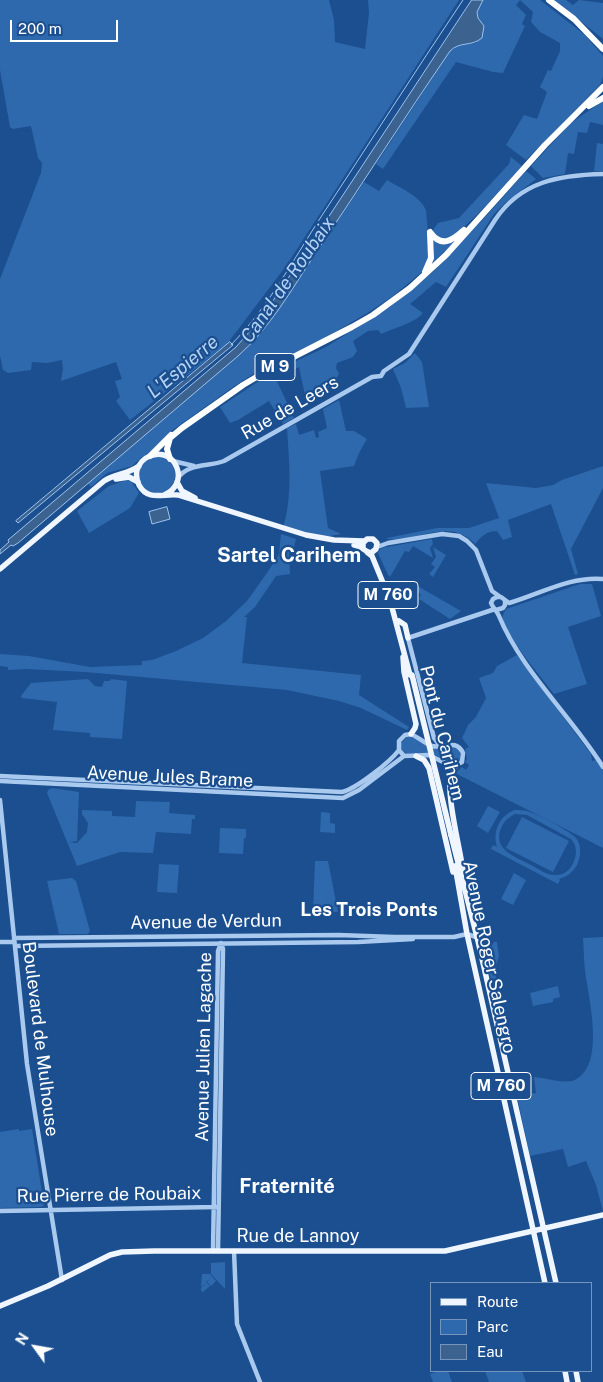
<!DOCTYPE html>
<html>
<head>
<meta charset="utf-8">
<style>
	body { margin:0 }
	#map { position:relative; width:603px; height:1382px; overflow:hidden; background:#1b4f8f; font-family:"Public Sans",sans-serif }
	canvas { display:block }
	.legend { position:absolute; left:430px; top:1282px; width:162px; height:90px; box-sizing:border-box; background:#1b4f8f; border:1px solid #7695bc; margin:0; padding:6px 9px; list-style:none; font-size:15px; color:#fff }
	.legend li { display:flex; align-items:center; gap:10px; height:25px }
	.legend b { width:25px; border:1px solid #7695bc }
	.north { position:absolute; left:10px; top:1322px; width:50px; height:50px; -webkit-text-stroke:4px #1b4f8f; paint-order:stroke; rotate:302deg; font-size:14px; font-weight:700; line-height:20px; text-align:center; color:#fff }
	.north::after { content:''; display:block; margin:auto; width:18px; height:22px; background:#fff; clip-path:polygon(50% 0,100% 100%,50% 72%,0 100%) }
	.scale { position:absolute; left:10px; top:20px; width:108px; height:22px; box-sizing:border-box; border:2px solid #fff; border-top:0; padding-left:6px; font-size:15px; line-height:18px; white-space:nowrap; color:#fff; -webkit-text-stroke:4px #1b4f8f; paint-order:stroke }
</style>
</head>
<body>
<div id="map">
<canvas width="603" height="1382"></canvas>
<ul class="legend">
<li><b style="height:6px;background:#f0f6ff"></b>Route</li>
<li><b style="height:14px;background:#2e69ad"></b>Parc</li>
<li><b style="height:14px;background:#3c6290"></b>Eau</li>
</ul>
<div class="north">N</div>
<div class="scale">200 m</div>
</div>
<script>
const ctx = document.querySelector('canvas').getContext('2d');
ctx.lineJoin = 'round';
function fill(path, color) { ctx.fillStyle = color; ctx.fill(path, 'evenodd'); }
function strokePath(path, color, width, dash) { ctx.strokeStyle = color; ctx.lineWidth = width; ctx.lineCap = dash ? 'butt' : 'round'; ctx.setLineDash(dash || []); ctx.stroke(path); }
function label(font, color, halo, rows, align = 'center') {
  ctx.font = font + ' "Public Sans",sans-serif'; ctx.lineWidth = 4.5; ctx.setLineDash([]); ctx.textBaseline = 'middle'; ctx.strokeStyle = halo; ctx.fillStyle = color; for (const [text, x, y, turn = 0] of rows) {
    ctx.save(); ctx.translate(x, y); ctx.rotate((+turn || 0) * Math.PI / 180); ctx.textAlign = isNaN(turn) ? turn : align; if (halo) ctx.strokeText(text, 0, 0); ctx.fillText(text, 0, 0); ctx.restore();
  }
}
const green = new Path2D(`
	M0 0H329L334 20 335 42 365 49 369 13 368 0H459L286 266 227 344 130 420 116 401 120 397 115 381 122 379 116 362 61 381 63 368 62 360 47 363 32 362 31 370 8 373 3 370 0 356V279L41 173 42 163 38 158 31 126 13 129 10 127 0 70Z
	M483 0H540L585 35 603 56V77L600 85 526 160 506 145 524 115 537 119 547 92 540 87 548 70 551 71 560 51V43L540 32 531 22 533 12 520 0 516 5 526 15 522 24 525 26 503 73 493 72 456 62 383 169 376 164 450 51 459 45 476 43 478 18 477 11Z
	M554 0H566L573 5 579 0 603 3V39Z
	M603 101V125L590 122 587 133 578 132 574 154 568 153 565 174 543 178 531 166 571 123Z
	M597 143 603 144V171H594Z
	M511 157 522 166C508 181 464 233 447 239 442 241 438 237 434 234L433 230 438 223 459 218 509 164Z
	M526 171 536 179 505 203 494 214 446 287 436 282 410 304 423 313C415 323 394 328 381 334L378 330 368 331 353 341 357 351 353 357 337 363 336 368 339 374 332 385 307 399 305 395 299 367 276 379 294 418 283 424 269 401 238 420 230 423 220 407 271 373 326 347 390 307 433 272 486 216Z
	M387 180C400 188 419 195 426 210L430 255 423 271 393 296 369 312 323 339 258 371 233 387 170 432 154 450 142 457 132 466 107 473 91 487 88 483 238 356 268 324 364 182 379 191Z
	M455 239V242L432 263 434 253 433 240Z
	M415 353 422 362 429 407 406 408 401 388 393 369 405 363Z
	M339 400 346 431H354L367 439 359 453 354 466 320 471 328 528 341 534 324 537 283 528C293 495 289 462 287 428L296 424 299 435 314 430 316 438 319 437 318 432 327 428 323 409Z
	M139 475a18 18 0 1 1 36 0a18 18 0 1 1-36 0Z
	M603 466V488L571 549 578 574 575 575 551 504 508 520 512 537 503 540 497 531C486 531 481 537 475 544 450 517 418 542 387 539V538L437 528H469L499 518 486 483 536 488 553 485 562 480Z
	M126 480 131 481 139 493 130 508 89 533 77 511 109 486Z
	M281 534 296 539 294 547 289 551 290 574 276 576 255 607 244 617H247L242 663 361 675 359 695 409 727 407 730 361 708 339 701 287 690 85 672 27 669 8 670V667L0 666V654L29 656 90 667 142 665V661L152 660 176 651 203 638 226 621 247 601 269 570 279 554Z
	M432 539 433 544 430 548 433 558 413 546 409 552 405 551 390 577 388 575 378 553 381 548Z
	M433 547 446 555 433 577 429 574 435 567 431 564 436 557Z
	M414 584 461 611 450 619 419 599 421 594 414 590Z
	M580 584H592L601 616 568 627 587 684 554 694C542 678 507 637 503 620 502 615 504 613 506 609Z
	M517 655 591 754 592 761 596 760 603 771V848L455 773 462 767 466 770 469 765 465 762 467 759 465 749 469 747 462 738 468 725 476 717 486 698 479 678 493 673 497 666Z
	M88 679 95 686 102 687 104 681H110L111 679 127 681 122 739 90 737V733L53 730 57 702 22 698 21 696 31 683Z
	M408 736H412L430 748 455 746 460 751V760C449 771 442 755 431 754 423 752 414 754 406 754L401 748 400 744Z
	M52 788 79 792 77 841 69 842 77 843 87 832 88 823 82 814V810L112 811V816L135 817 136 801 170 802 169 813 195 815V819H192L191 834 156 832 153 853 120 852 77 866 47 793 48 790Z
	M488 806 500 812 488 833 477 826Z
	M515 810C520 810 523 810 527 811 537 814 570 831 576 838 582 846 581 856 577 865 573 872 567 877 559 879L560 880 558 884 491 849 493 845 497 847C492 831 500 815 515 810ZM515 814 527 815 571 839C577 846 577 853 574 861 571 869 565 875 556 875 548 876 539 869 531 865 516 857 492 850 501 828 504 821 509 817 515 814Z
	M321 812 330 813V823L335 824V833L320 832Z
	M522 817 569 841 553 872 506 848Z
	M220 828 246 829V838H244L243 854 219 853Z
	M315 861H328L338 912 313 911Z
	M159 864 179 865 177 893 157 892Z
	M514 873 526 880 513 905 501 899Z
	M72 878 76 881 90 931 88 934H59L47 881Z
	M603 937V1211L596 1185 586 1161 568 1167 563 1149 530 1156 517 1096 536 1093 534 1077C546 1078 560 1083 572 1081 603 1071 592 1013 587 984 584 968 584 954 583 938Z
	M494 942H497L499 956 494 972 499 983 502 986 498 1000H496L485 956Z
	M558 986 560 997 553 999V1002L533 1006 530 993Z
	M19 1129V1131L32 1129 44 1205 42 1207 0 1208V1132Z
	M225 1262V1289L211 1274V1263Z
	M202 1274H210L216 1281 211 1286 207 1282 210 1279 206 1282 210 1286 203 1292 201 1291V1288L206 1283 201 1287Z
	M439 1371H448L452 1382H433L430 1374Z
	M485 1371H522L526 1382H489Z`);
const water = new Path2D(`
	M472 0H483L477 12 478 18 484 26 482 38C471 47 460 41 450 51 404 118 361 186 315 254 292 289 270 328 238 356L18 543 13 546 11 545 0 554V550L9 542 8 540 236 347 258 322 279 292Z
	M230 342 233 345 18 523 16 521Z
	M167 507 170 519 152 524 149 512Z`);
const stream = new Path2D(`
	M231 345C267 309 292 262 319 220 367 147 414 73 463 0`);
const minor = new Path2D(`
	M173 461 194 466
	M178 478C188 463 209 467 224 461L372 377 381 376 384 371 409 354 495 220C521 181 560 175 603 174
	M377 547 388 543 442 534 459 536 467 541 476 550 492 591 499 596
	M603 579C570 576 540 594 509 603L501 597H497L493 599 491 603C493 608 497 611 499 616 521 670 572 717 603 767
	M496 610 503 608 505 605V601
	M411 734C418 737 424 743 432 746 444 749 456 738 463 753L462 762 453 767 429 755 404 756 399 750V741L405 735Z
	M440 746 434 738 408 638 495 609
	M0 776 342 792C356 789 390 762 399 750
	M0 781 343 798 359 790 404 756
	M0 800 27 1064 62 1280
	M14 938 339 935 394 937H454L467 934 476 937
	M0 942H14
	M15 946 358 942 413 939
	M0 1211 216 1207
	M213 1251 218 951 221 943
	M218 1251 223 949 221 943
	M234 1251 237 1324 260 1382`);
const major = new Path2D(`
	M116 479 129 477 138 482
	M177 482 182 491 195 498
	M164 495C191 484 176 446 150 456 144 458 139 464 137 470 136 475 137 481 139 485 148 502 164 493 178 495L306 535 334 540 364 541
	M354 545C363 546 364 552 371 553L376 549 377 543 373 539H367L363 543V548
	M367 552 372 556 390 600 410 675
	M0 569 104 481C115 474 128 474 139 466
	M399 621 405 625 408 638
	M403 657 404 672 416 724 415 728 411 734
	M416 756 424 760 429 768 453 872
	M455 767 452 769C444 789 460 847 463 871
	M451 835 478 941 556 1283
	M455 866 467 934 545 1283
	M0 1306 48 1286 110 1255 122 1252 154 1251H445L603 1215
	M565 1371 567 1382
	M576 1371 578 1382`);
const highway = new Path2D(`
	M549 0 574 19 603 49
	M589 106 603 98
	M430 232C441 248 452 241 464 230
	M425 272 431 258 430 233
	M150 456 171 435
	M170 459 167 449 170 438 182 428 243 385 270 369 352 327 373 315 410 288 446 255 545 145 603 87`);
const majorBridge = new Path2D(`
	M412 675 451 835`);
const shields = [
	[275,367,40],
	[388,595,60],
	[501,1086,60]
];
const shieldNames = [
	["M 9",275,367],
	["M 760",388,595],
	["M 760",501,1086]
];
const streetNames = [
	["Rue de Leers",290,408,-30],
	["Pont du Carihem",442,733,76],
	["Avenue Jules Brame",170,777,3],
	["Avenue de Verdun",206,922,-1],
	["Avenue Roger Salengro",489,957,78],
	["Boulevard de Mulhouse",40,1039,83],
	["Avenue Julien Lagache",204,1047,-89],
	["Rue Pierre de Roubaix",109,1195,-1],
	["Rue de Lannoy",298,1236]
];
const waterNames = [
	["Canal de Roubaix",288,280,-55],
	["L'Espierre",183,367,-40]
];
const neighbourhoodNames = [
	["Les Trois Ponts",369,910]
];
const quarterNames = [
	["Sartel Carihem",289,556],
	["Fraternité",287,1187]
];
fill(green, '#2e69ad');
fill(water, '#3c6290');
strokePath(water, '#9cc4f0', 1);
strokePath(stream, '#9cc4f0', 1);
strokePath(minor, '#a9c9ee', 4.5);
strokePath(major, '#f0f6ff', 5.5);
strokePath(highway, '#fff', 6);
strokePath(majorBridge, '#f0f6ff', 5.5);
for (const [x, y, w] of shields) { const box = new Path2D(); box.roundRect(x - w / 2, y - 13.5, w, 27, 4); ctx.fillStyle = '#1b4f8f'; ctx.fill(box); strokePath(box, '#fff', 1); }
label('bold 16px', '#fff', null, shieldNames);
label('18px', '#fff', '#1b4f8f', streetNames);
label('italic 19px', '#b5d3f5', '#1b4f8f', waterNames);
label('bold 19px', '#fff', '#1b4f8f', neighbourhoodNames);
label('bold 20px', '#fff', '#1b4f8f', quarterNames);
</script>
</body>
</html>
